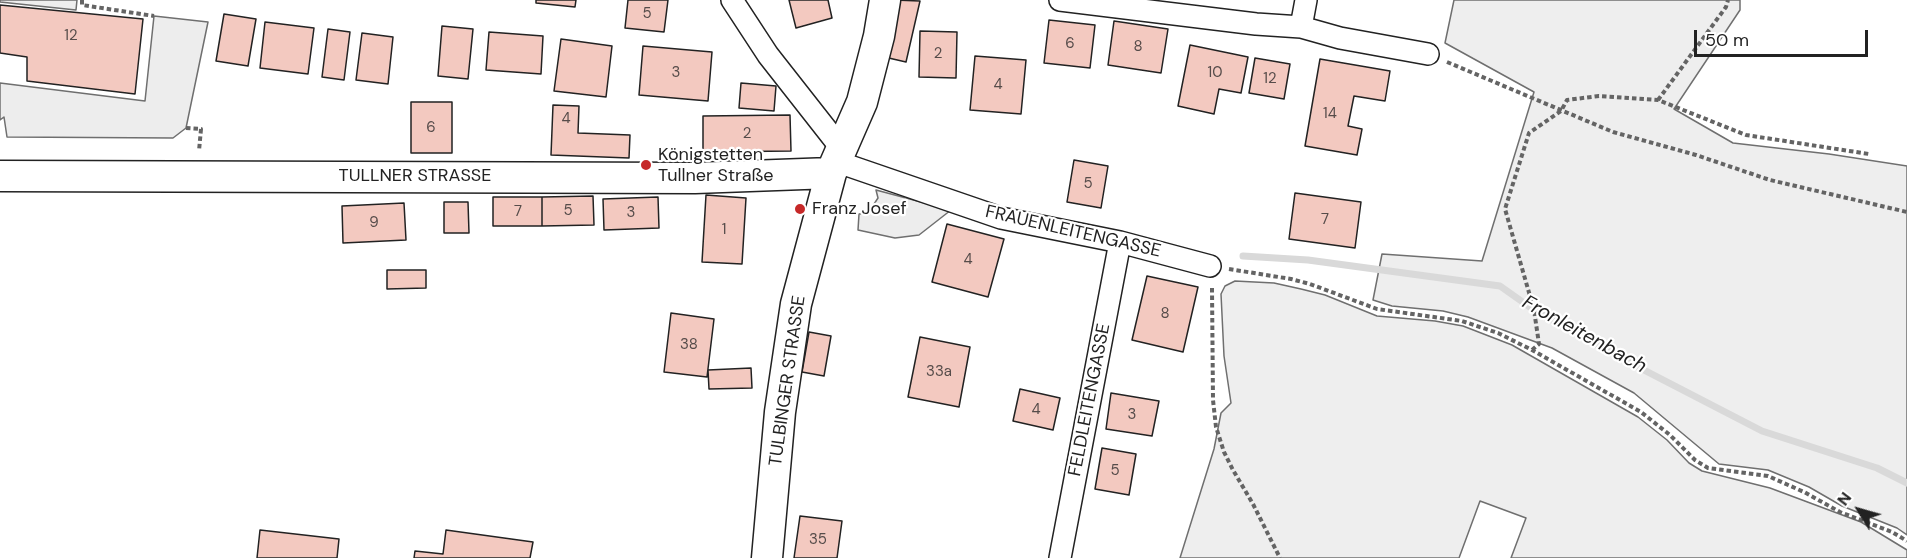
<!DOCTYPE html>
<meta charset="utf-8">
<style>
body{margin:0}
#map{position:relative;width:1907px;height:558px;overflow:hidden;background:#fff;font-family:"DM Sans",sans-serif}
canvas{display:block}
.north{position:absolute;left:1829px;top:480px;width:60px;height:60px;-webkit-text-stroke:4px #fff;paint-order:stroke;rotate:307deg;font-size:16px;font-weight:700;line-height:24px;text-align:center;color:#222}
.north::after{content:'';display:block;margin:auto;width:21px;height:27px;background:#222;clip-path:polygon(50% 0,100% 100%,50% 72%,0 100%)}
.scale{position:absolute;left:1694px;top:30px;width:174px;height:27px;box-sizing:border-box;border:3px solid #222;border-top:0;padding-left:8px;font-size:18px;line-height:21px;white-space:nowrap;color:#222;-webkit-text-stroke:4px #fff;paint-order:stroke}
</style>
<div id="map">
<canvas width="1907" height="558"></canvas>
<div class="north">N</div>
<div class="scale">50 m</div>
</div>
<script>
const ctx = document.querySelector('canvas').getContext('2d');
ctx.lineJoin = 'round';
function paint(path, color) { ctx.fillStyle = color; ctx.fill(path, 'evenodd'); }
function trace(path, color, width, dash) { ctx.strokeStyle = color; ctx.lineWidth = width; ctx.lineCap = dash ? 'butt' : 'round'; ctx.setLineDash(dash || []); ctx.stroke(path); }
function write(font, color, halo, rows, align = 'center') {
  ctx.font = font + ' "DM Sans",sans-serif'; ctx.lineWidth = 4.5; ctx.setLineDash([]); ctx.textBaseline = 'middle'; ctx.strokeStyle = halo; ctx.fillStyle = color; for (const [text, x, y, turn = 0] of rows) {
    ctx.save(); ctx.translate(x, y); ctx.rotate((+turn || 0) * Math.PI / 180); ctx.textAlign = isNaN(turn) ? turn : align; if (halo) ctx.strokeText(text, 0, 0); ctx.fillText(text, 0, 0); ctx.restore();
  }
}
const green = new Path2D(`
 M 0,0 L 77,0 L 76,10 L 0,2 Z
 M 1454,0 L 1740,0 L 1740,10 L 1674,109 L 1733,143 L 1829,154 L 1907,166 L 1907,535 L 1897,528 L 1842,506 L 1809,487 L 1768,470 L 1719,464 L 1634,393 L 1552,348 L 1468,317 L 1443,311 L 1392,306 L 1373,300 L 1382,254 L 1482,261 L 1534,92 L 1445,43 Z
 M 1235,281 L 1274,283 L 1301,289 L 1325,295 L 1377,316 L 1435,321 L 1463,326 L 1512,345 L 1638,417 L 1667,440 L 1689,463 L 1702,471 L 1770,488 L 1861,522 L 1907,550 L 1907,558 L 1511,558 L 1526,518 L 1480,501 L 1459,558 L 1180,558 L 1214,449 L 1221,413 L 1231,403 L 1224,356 L 1221,294 L 1225,286 Z`);
const parking = new Path2D(`
 M 154,16 L 208,22 L 186,128 L 173,138 L 7,137 L 4,117 L 0,120 L 0,83 L 145,101 Z
 M 876,190 L 951,210 L 919,235 L 895,238 L 858,230 L 859,214 L 868,213 L 878,198 Z`);
const stream = new Path2D(`
 M 1243,256 L 1308,260 L 1500,286 L 1534,310 L 1642,369 L 1762,431 L 1877,468 L 1907,483`);
const building = new Path2D(`
 M 536,0 L 576,0 L 575,7 L 536,3 Z
 M 628,0 L 668,0 L 664,32 L 625,28 Z
 M 789,0 L 828,0 L 832,18 L 796,28 Z
 M 894,0 L 920,1 L 906,62 L 880,56 Z
 M 0,5 L 143,19 L 135,94 L 27,81 L 27,57 L 0,53 Z
 M 224,14 L 256,19 L 248,66 L 216,61 Z
 M 1049,20 L 1095,25 L 1090,68 L 1044,63 Z
 M 1114,21 L 1168,29 L 1161,73 L 1108,65 Z
 M 265,22 L 314,28 L 308,74 L 260,68 Z
 M 442,26 L 473,29 L 468,79 L 438,76 Z
 M 328,29 L 350,32 L 344,80 L 322,77 Z
 M 920,31 L 957,32 L 956,78 L 919,77 Z
 M 489,32 L 543,36 L 541,74 L 486,70 Z
 M 362,33 L 393,37 L 388,84 L 356,80 Z
 M 561,39 L 612,46 L 606,97 L 554,91 Z
 M 1190,45 L 1248,57 L 1241,93 L 1219,89 L 1214,114 L 1178,106 Z
 M 643,46 L 712,52 L 708,101 L 639,95 Z
 M 975,56 L 1026,60 L 1021,114 L 970,110 Z
 M 1255,58 L 1290,64 L 1284,99 L 1249,93 Z
 M 1320,59 L 1390,71 L 1385,101 L 1354,96 L 1348,126 L 1362,129 L 1357,155 L 1305,146 Z
 M 741,83 L 776,86 L 774,111 L 739,108 Z
 M 411,102 L 452,102 L 452,153 L 411,153 Z
 M 553,105 L 579,106 L 578,133 L 630,135 L 629,158 L 551,155 Z
 M 790,115 L 791,151 L 703,152 L 703,116 Z
 M 1074,160 L 1108,166 L 1101,208 L 1067,202 Z
 M 1295,193 L 1361,202 L 1355,248 L 1289,239 Z
 M 706,195 L 746,198 L 742,264 L 702,262 Z
 M 593,196 L 594,225 L 542,226 L 542,197 Z
 M 493,197 L 542,197 L 542,226 L 493,226 Z
 M 658,197 L 659,228 L 604,230 L 603,199 Z
 M 444,202 L 468,202 L 469,233 L 444,233 Z
 M 404,203 L 406,240 L 343,243 L 342,206 Z
 M 947,224 L 1004,239 L 988,297 L 932,282 Z
 M 387,270 L 426,270 L 426,288 L 387,289 Z
 M 1147,276 L 1198,287 L 1183,352 L 1132,340 Z
 M 671,313 L 714,319 L 707,377 L 664,372 Z
 M 809,332 L 831,336 L 824,376 L 802,372 Z
 M 920,337 L 970,347 L 959,407 L 908,397 Z
 M 751,368 L 752,388 L 709,389 L 708,370 Z
 M 1020,389 L 1060,398 L 1053,430 L 1013,421 Z
 M 1111,393 L 1159,401 L 1152,436 L 1106,429 Z
 M 1102,448 L 1136,454 L 1129,495 L 1095,489 Z
 M 800,516 L 842,521 L 837,558 L 794,558 Z
 M 260,530 L 339,539 L 337,558 L 257,558 Z
 M 446,530 L 533,542 L 530,558 L 414,558 L 415,551 L 443,554 Z`);
const path = new Path2D(`
 M 82,0 L 82,5 L 154,16
 M 1447,62 L 1613,132 L 1696,155 L 1770,180 L 1907,212
 M 1658,100 L 1726,7 L 1728,0
 M 186,128 L 201,129 L 199,151
 M 1229,269 L 1291,279 L 1310,284 L 1377,309 L 1462,321 L 1498,333 L 1532,350 L 1641,412 L 1670,435 L 1695,460 L 1708,468 L 1768,476 L 1804,492 L 1840,512 L 1892,532 L 1907,541
 M 1212,288 L 1213,400 L 1216,427 L 1224,452 L 1233,470 L 1253,504 L 1280,558
 M 1532,350 L 1539,344 L 1534,310 L 1505,209 L 1529,133 L 1561,111 L 1567,100 L 1599,96 L 1658,100 L 1746,135 L 1869,154`);
const street = new Path2D(`
 M 732,0 L 768,55 L 841,148
 M 1060,0 L 1256,24 L 1301,27 L 1340,38 L 1428,54
 M 1301,27 L 1306,0
 M 835,161 L 1001,218 L 1120,242 L 1210,266
 M 1060,558 L 1120,242`);
const secondary = new Path2D(`
 M 0,176 L 695,178 L 831,173
 M 767,558 L 780,412 L 796,304 L 831,173 L 862,102 L 879,36 L 885,0`);
const markers = [
 [646,165,6,"#c62828"],
 [800,209,6,"#c62828"]
];
const numberNames = [
 ["5",647,14],
 ["12",71,36],
 ["6",1070,44],
 ["8",1138,47],
 ["2",938,54],
 ["3",676,73],
 ["10",1215,73],
 ["12",1270,79],
 ["4",998,85],
 ["14",1330,114],
 ["4",566,119],
 ["6",431,128],
 ["2",747,134],
 ["5",1088,184],
 ["5",568,211],
 ["7",518,212],
 ["3",631,213],
 ["7",1325,220],
 ["9",374,223],
 ["1",724,230],
 ["4",968,260],
 ["8",1165,314],
 ["38",689,345],
 ["33a",939,372],
 ["4",1036,410],
 ["3",1132,415],
 ["5",1115,471],
 ["35",818,540]
];
const poiNames = [
 ["Königstetten",658,155],
 ["Tullner Straße",658,176],
 ["Franz Josef",812,209]
];
const streetNames = [
 ["TULLNER STRASSE",415,176],
 ["FRAUENLEITENGASSE",1073,232,13],
 ["TULBINGER STRASSE",788,381,-82],
 ["FELDLEITENGASSE",1090,400,-79]
];
const waterNames = [
 ["Fronleitenbach",1584,335,29]
];
paint(green, '#eee');
trace(green, '#6f6f6f', 1.5);
paint(parking, '#ededed');
trace(parking, '#6f6f6f', 1.5);
trace(stream, '#d9d9d9', 7);
paint(building, '#f3c9c0');
trace(building, '#222', 1.5);
trace(street, '#222', 24);
trace(secondary, '#222', 33);
trace(path, '#646464', 4, [4.5, 3]);
trace(street, '#fff', 21);
trace(secondary, '#fff', 30);
for (const [x, y, r, color] of markers) { const dot = new Path2D(); dot.arc(x, y, r, 0, 2 * Math.PI); ctx.fillStyle = color; ctx.fill(dot); trace(dot, '#fff', 2); }
write('15px', '#564c4a', null, numberNames);
write('18px', '#222', '#fff', poiNames, 'left');
write('18px', '#222', '#fff', streetNames);
write('italic 20px', '#222', '#fff', waterNames);
</script>
